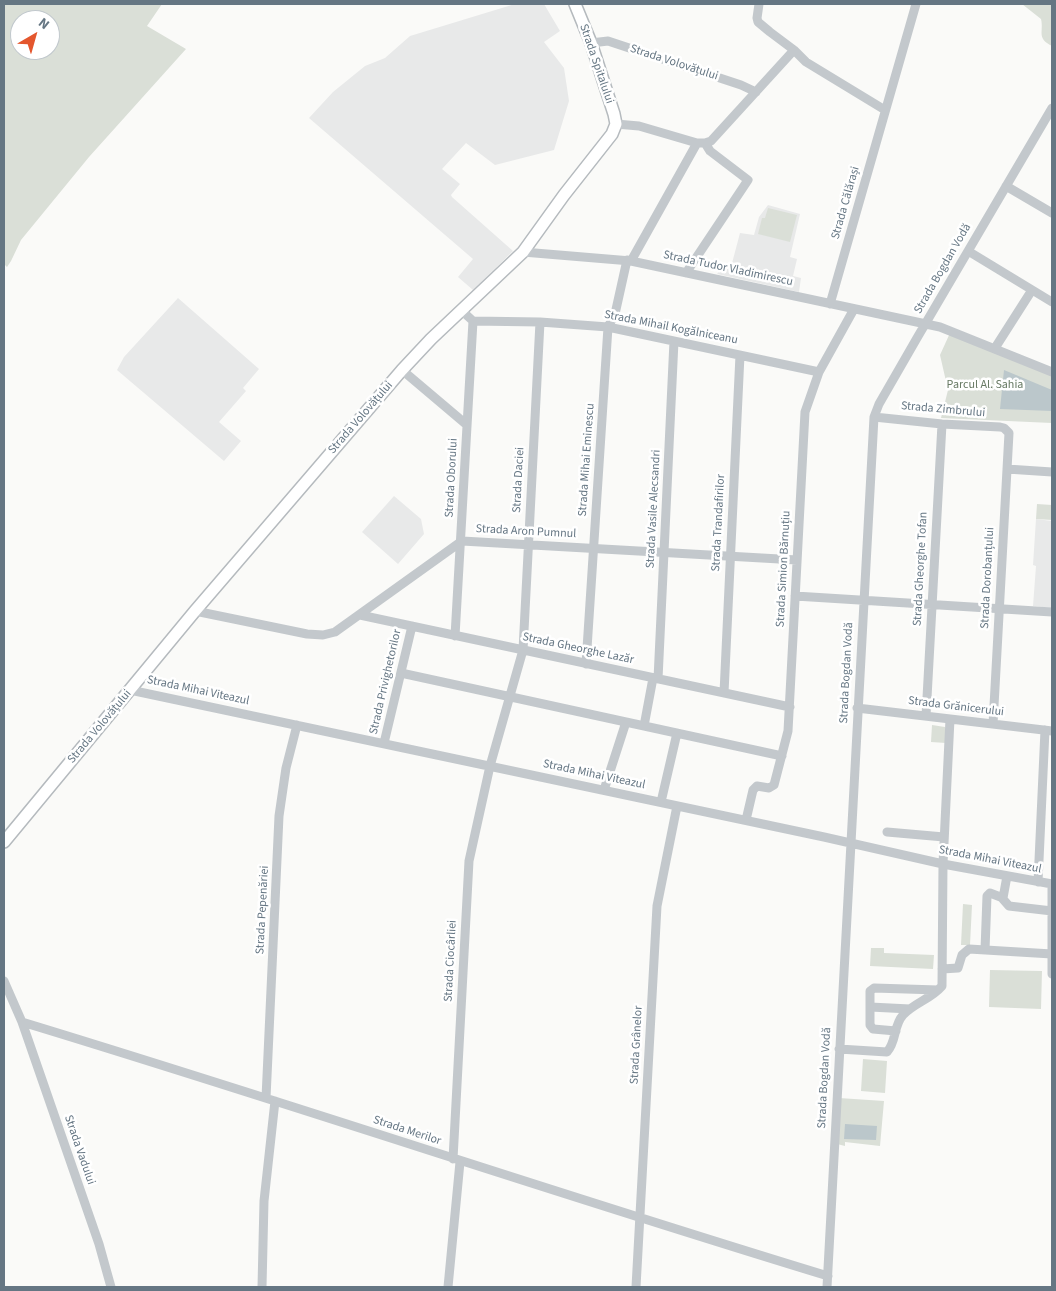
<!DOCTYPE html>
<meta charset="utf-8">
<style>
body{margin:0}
#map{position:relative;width:1056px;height:1291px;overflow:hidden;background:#fafaf8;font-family:"Source Sans 3",sans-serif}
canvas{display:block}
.frame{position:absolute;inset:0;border:5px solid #657683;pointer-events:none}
.north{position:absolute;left:10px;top:10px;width:50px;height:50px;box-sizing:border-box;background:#fff;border:1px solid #c1c8cd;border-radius:50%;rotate:38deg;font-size:14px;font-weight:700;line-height:20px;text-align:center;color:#657683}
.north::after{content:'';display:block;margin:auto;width:18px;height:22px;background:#e4572e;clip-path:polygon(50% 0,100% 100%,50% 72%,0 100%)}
</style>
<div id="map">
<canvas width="1056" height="1291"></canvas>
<div class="frame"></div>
<div class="north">N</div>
</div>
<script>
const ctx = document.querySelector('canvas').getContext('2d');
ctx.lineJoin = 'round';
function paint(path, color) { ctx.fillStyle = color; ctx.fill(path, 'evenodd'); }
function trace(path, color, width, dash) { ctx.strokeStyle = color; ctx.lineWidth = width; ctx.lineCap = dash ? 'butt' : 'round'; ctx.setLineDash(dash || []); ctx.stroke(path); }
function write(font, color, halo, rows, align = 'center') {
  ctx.font = font + ' "Source Sans 3",sans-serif'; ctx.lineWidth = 5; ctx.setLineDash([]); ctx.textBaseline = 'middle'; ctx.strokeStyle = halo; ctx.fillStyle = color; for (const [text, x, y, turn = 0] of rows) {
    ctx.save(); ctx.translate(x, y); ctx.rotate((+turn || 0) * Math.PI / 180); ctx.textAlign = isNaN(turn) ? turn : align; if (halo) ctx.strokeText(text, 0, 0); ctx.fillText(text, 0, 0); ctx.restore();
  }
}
const built = new Path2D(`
 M 515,4 L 544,4 L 560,31 L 544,42 L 564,68 L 569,101 L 554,150 L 495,165 L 466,143 L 442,169 L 460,184 L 451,195 L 452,197 L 513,251 L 473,290 L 458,277 L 473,259 L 309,118 L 333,92 L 365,66 L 385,58 L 410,36 Z
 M 768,205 L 800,214 L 790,257 L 797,259 L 793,276 L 801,278 L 799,292 L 717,274 L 726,264 L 731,267 L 740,233 L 754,235 L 759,217 Z
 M 178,298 L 259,369 L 243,388 L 246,391 L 219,422 L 241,441 L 224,461 L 117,370 L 124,357 Z
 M 394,496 L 421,519 L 424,534 L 398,564 L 362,532 Z
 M 1036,519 L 1052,521 L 1052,608 L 1033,606 L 1036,566 L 1033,565 Z`);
const green = new Path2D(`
 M 4,4 L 162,4 L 147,26 L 186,49 L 89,157 L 21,240 L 11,261 L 7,267 L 4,264 ZM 20,20 L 50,20 L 50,50 L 20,50 Z
 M 1022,4 L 1052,4 L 1052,46 C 1036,38 1044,32 1041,19 Z
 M 768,208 L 797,215 L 790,242 L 758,234 L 762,218 L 765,218 Z
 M 950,333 L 1052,376 L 1052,423 L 941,418 L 948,390 L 940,355 Z
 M 1037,504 L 1052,505 L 1052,520 L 1036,519 Z
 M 932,725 L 945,727 L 946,743 L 931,742 Z
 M 963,904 L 972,905 L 970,945 L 961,945 Z
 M 871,948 L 884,948 L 884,953 L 934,955 L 933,969 L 870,966 Z
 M 990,970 L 1042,971 L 1041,1009 L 989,1007 Z
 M 863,1059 L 887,1061 L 885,1093 L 861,1091 Z
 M 839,1098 L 884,1101 L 880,1146 L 845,1142 L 845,1146 L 837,1144 Z`);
const water = new Path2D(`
 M 1004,370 L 1052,390 L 1052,411 L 1000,409 Z
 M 845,1124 L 877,1126 L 876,1140 L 844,1139 Z`);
const minor = new Path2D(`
 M 759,4 L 757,18 L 758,22 L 770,32 L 794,50 L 806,62 L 885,110
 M 591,43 L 608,41 L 741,85 L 756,92
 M 616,124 L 639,126 L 697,143 L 705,143 L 711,141 L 794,50
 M 1006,186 L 1052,213
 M 968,251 L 1052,302
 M 523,252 L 631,261 L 940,327 L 1052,372
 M 631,261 L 697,143
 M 686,273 L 748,180 L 710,151 L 705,143
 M 830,304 L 916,4
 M 461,310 L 473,321 L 540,322 L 608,327 L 819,372
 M 995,348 L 1032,290
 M 402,370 L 467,425
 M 874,417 L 942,424 L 1000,427 L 1004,428 L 1009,433 L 993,724
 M 1007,469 L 1052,472
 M 795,596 L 1052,612
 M 195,611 L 307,634 L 323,635 L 335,632 L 462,541 L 797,560
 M 360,615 L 790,707
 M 455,636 L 473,321
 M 586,664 L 608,327 L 615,314 L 627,260
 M 401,673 L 782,756
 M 658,679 L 674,341
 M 130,690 L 824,837 L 943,864 L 1052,884 L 1052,974
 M 724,693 L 740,355
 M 857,708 L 1052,731
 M 926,716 L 942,424
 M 644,726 L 653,678
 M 384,743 L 412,626
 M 604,790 L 626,722
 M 661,802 L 677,733
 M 746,820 L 753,790 L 757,786 L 769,788 L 774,785 L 788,731 L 805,412 L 819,372 L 854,309
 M 887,832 L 944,837
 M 1038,882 L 1045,730
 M 1003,898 L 1002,898 L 1009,906 L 1052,911
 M 985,950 L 987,896 L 990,893 L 1003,898 L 1007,876
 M 942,969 L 958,968 L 962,955 L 969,949 L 1052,954
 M 4,981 L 22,1022 L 99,1244 L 111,1287
 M 870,1007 L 910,1009
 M 22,1022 C 292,1104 558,1194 828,1276
 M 896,1031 L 873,1029 L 870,1025 L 870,991 L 874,988 L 938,990
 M 839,1049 L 887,1052 C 897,1041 893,1026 903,1015 C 914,1003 931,999 942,986 L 943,864 L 950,719
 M 266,1098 L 279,816 L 286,768 L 297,725
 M 453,1159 L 469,861 L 490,766 L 523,650 L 540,322
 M 262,1287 L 264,1201 L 275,1101
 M 448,1287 L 460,1162
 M 636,1287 L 657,906 L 677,806
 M 827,1287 L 874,417 L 879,404 L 917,338 L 1052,108`);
const major = new Path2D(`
 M 4,842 L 195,611 L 402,370 L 431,339 L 523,252 L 564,195 L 612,134 L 616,124 L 614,114 L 591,43 L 575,4`);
const streetNames = [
 ["Strada Volovățului",674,63,18],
 ["Strada Spitalului",596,64,71],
 ["Strada Călărași",846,203,-74],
 ["Strada Tudor Vladimirescu",728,269,12],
 ["Strada Bogdan Vodă",943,269,-60],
 ["Strada Mihail Kogălniceanu",671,328,11],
 ["Strada Zimbrului",943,410,5],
 ["Strada Volovățului",361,418,-49],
 ["Strada Mihai Eminescu",587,460,-86],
 ["Strada Oborului",452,478,-87],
 ["Strada Daciei",519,480,-87],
 ["Strada Vasile Alecsandri",654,509,-87],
 ["Strada Trandafirilor",719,523,-87],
 ["Strada Aron Pumnul",526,532,3],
 ["Strada Simion Bărnuțiu",784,569,-87],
 ["Strada Gheorghe Tofan",921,569,-87],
 ["Strada Dorobanțului",988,578,-87],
 ["Strada Gheorghe Lazăr",578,649,12],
 ["Strada Bogdan Vodă",847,673,-87],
 ["Strada Privighetorilor",386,682,-77],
 ["Strada Mihai Viteazul",198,691,12],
 ["Strada Grănicerului",956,707,7],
 ["Strada Volovățului",100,727,-50],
 ["Strada Mihai Viteazul",594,775,12],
 ["Strada Mihai Viteazul",990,860,11],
 ["Strada Pepenăriei",263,910,-87],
 ["Strada Ciocârliei",451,961,-87],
 ["Strada Grânelor",637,1045,-87],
 ["Strada Bogdan Vodă",825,1078,-87],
 ["Strada Merilor",407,1131,18],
 ["Strada Vadului",79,1150,71]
];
const parkNames = [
 ["Parcul Al. Sahia",985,385]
];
paint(built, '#e8e9e9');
paint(green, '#dadfd7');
paint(water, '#bbc7cb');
trace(major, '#b5babe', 14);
trace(minor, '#c3c8cc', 9);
trace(major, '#fff', 11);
write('12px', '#657683', '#fff', streetNames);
write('12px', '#687a64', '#fff', parkNames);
</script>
